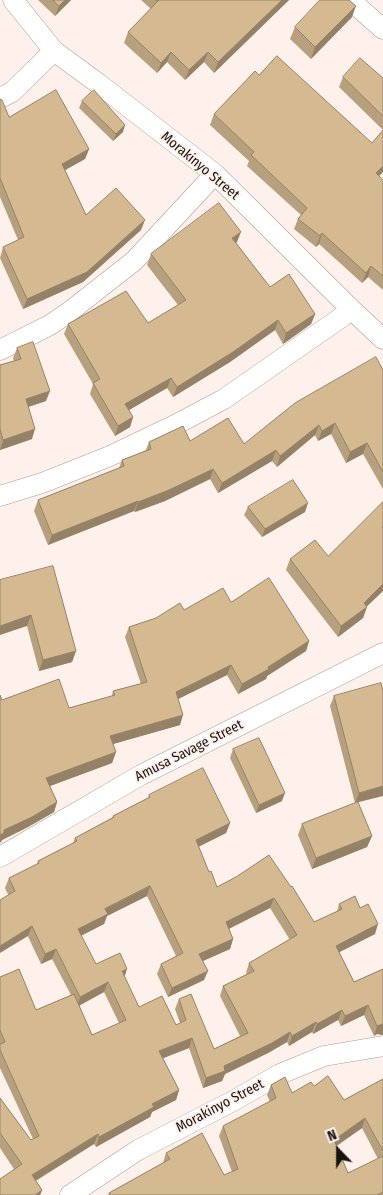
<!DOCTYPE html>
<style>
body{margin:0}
#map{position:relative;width:383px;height:1195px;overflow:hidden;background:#fef1ec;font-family:"Fira Sans Condensed",sans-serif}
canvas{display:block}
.north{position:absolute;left:313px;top:1125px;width:50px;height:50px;-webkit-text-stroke:4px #fef1ec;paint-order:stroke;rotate:338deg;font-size:14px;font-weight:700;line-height:20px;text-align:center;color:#191411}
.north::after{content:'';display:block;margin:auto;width:18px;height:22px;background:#191411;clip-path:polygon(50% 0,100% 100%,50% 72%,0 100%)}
</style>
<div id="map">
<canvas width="383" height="1195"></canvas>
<div class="north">N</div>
</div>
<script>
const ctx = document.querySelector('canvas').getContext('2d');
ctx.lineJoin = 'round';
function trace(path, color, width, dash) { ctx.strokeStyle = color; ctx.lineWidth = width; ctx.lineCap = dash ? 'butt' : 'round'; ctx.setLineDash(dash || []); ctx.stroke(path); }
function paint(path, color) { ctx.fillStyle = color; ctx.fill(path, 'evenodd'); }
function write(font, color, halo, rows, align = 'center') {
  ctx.font = font + ' "Fira Sans Condensed",sans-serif'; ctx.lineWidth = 4; ctx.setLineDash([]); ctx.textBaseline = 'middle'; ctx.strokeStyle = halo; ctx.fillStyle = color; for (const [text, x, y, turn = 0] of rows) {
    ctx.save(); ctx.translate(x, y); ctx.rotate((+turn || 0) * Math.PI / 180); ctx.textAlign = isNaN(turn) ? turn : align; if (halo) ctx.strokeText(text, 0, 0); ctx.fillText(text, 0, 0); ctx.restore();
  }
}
const street = new Path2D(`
 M 13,0 L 54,51 L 99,84 L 215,174 L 352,310 L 383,339
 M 350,0 L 383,29
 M 0,98 L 12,92 L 54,51
 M 0,350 L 50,325 L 69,312 L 134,261 L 215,174
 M 0,496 L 42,483 L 110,456 L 175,425 L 224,399 L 352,310
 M 0,857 L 141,775 L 383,653
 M 70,1195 L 138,1150 L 233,1101 L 280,1074 L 324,1056 L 383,1046`);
const wall = new Path2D(`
 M 38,0 L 71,0 L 55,16 Z
 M 141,0 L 289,0 L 214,73 L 204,62 L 185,80 L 167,62 L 157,73 L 124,43 L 128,32 L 151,9 Z
 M 352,17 L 311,59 L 290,39 L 295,27 Z
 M 343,77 L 383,78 L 383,130 L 339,87 Z
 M 0,99 L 9,117 L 89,149 L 85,159 L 65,170 L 86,215 L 141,230 L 83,282 L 23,309 L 0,258 L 3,247 L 18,240 L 0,197 Z
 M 82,101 L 123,132 L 113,141 L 79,108 Z
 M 214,114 L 379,176 L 383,180 L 383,290 L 368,277 L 362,283 L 319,244 L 316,247 L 294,229 L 298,219 L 301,215 L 247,166 L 249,161 L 210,125 Z
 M 237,242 L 236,243 L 270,287 L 315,314 L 311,324 L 283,344 L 275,330 L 230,362 L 173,397 L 167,388 L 129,410 L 133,417 L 130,427 L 115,436 L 90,394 L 93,384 L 64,334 L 68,324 L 148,323 L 178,305 L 147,265 L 151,254 Z
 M 17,348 L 46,401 L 28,407 L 32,439 L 0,450 L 0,365 L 14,361 L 13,358 Z
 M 383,370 L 383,489 L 363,454 L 346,463 L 331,434 L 318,441 L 315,435 L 277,467 L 272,461 L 218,493 L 210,479 L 165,501 L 135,512 L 134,511 L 48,545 L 34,511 L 38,500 L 119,468 L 122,460 L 145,452 L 149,442 L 190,441 L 244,444 Z
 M 248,507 L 305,512 L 262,537 L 244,515 Z
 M 328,556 L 383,591 L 367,606 L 363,618 L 338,637 L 286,570 L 290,559 Z
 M 0,580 L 76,651 L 72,662 L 39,671 L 27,626 Z
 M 231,602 L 309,641 L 306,651 L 267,676 L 266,679 L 238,694 L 227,675 L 178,699 L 180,725 L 113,744 L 116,752 L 112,763 L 50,786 L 57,802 L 54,812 L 28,827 L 2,840 L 1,843 L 2,700 L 69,708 L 112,696 L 113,691 L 141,684 L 125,637 L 129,627 L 184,610 Z
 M 383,691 L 358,803 L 372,836 L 367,847 L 312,869 L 298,835 L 302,824 L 355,803 L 330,706 L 334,696 Z
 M 233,749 L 282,801 L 256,813 L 230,758 Z
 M 149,795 L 230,823 L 226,833 L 198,847 L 209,872 L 217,887 L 236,877 L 314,922 L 337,912 L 339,904 L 360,908 L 375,934 L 339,952 L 354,982 L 383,969 L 383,1035 L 377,1034 L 374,1036 L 364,1015 L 341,1026 L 338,1020 L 313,1034 L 312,1032 L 289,1046 L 287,1042 L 268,1053 L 225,1074 L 222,1081 L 203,1088 L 189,1048 L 163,1058 L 179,1090 L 176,1100 L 152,1112 L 150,1117 L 96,1147 L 94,1144 L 36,1181 L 42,1190 L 40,1195 L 0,1195 L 14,1169 L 0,1148 L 0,1098 L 31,1140 L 33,1139 L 0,1068 L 0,977 L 36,1010 L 71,995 L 52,959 L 41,964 L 5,888 L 9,878 L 37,864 L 38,861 L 73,843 L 75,838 L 112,818 L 113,816 L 148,798 ZM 147,896 L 176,956 L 161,964 L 157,974 L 168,997 L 204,980 L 203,961 L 230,949 L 233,939 L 229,929 L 270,908 L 290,940 L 249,963 L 246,973 L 247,974 L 223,986 L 220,996 L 240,1036 L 214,1049 L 179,999 L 175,1009 L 180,1023 L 176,1025 L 139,1007 L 124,977 L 96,964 L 81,936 L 104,924 L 107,916 ZM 104,992 L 119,1023 L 92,1035 L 79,1005 Z
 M 383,1079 L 383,1195 L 108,1195 L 109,1193 L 163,1163 L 166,1153 L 224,1175 L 232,1172 L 219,1136 L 223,1126 L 270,1102 L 267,1095 L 271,1085 L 292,1093 L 314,1086 L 344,1100 ZM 362,1128 L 378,1159 L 348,1173 L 337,1146 Z`);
const shadedWall = new Path2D(`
 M 65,0 L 71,0 L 55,16 L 59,6 Z
 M 282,0 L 289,0 L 214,73 L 218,62 Z
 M 356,6 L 352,17 L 311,59 L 315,47 Z
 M 171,52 L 167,62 L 157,73 L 161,63 Z
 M 208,52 L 204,62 L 185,80 L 189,70 Z
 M 125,125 L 123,132 L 113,141 L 116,134 Z
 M 89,149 L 85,159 L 58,174 L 62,164 Z
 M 383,166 L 383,172 L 372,183 L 376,173 Z
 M 145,220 L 141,230 L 83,282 L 23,309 L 27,299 Z
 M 241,232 L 237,242 L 229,249 L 232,238 Z
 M 322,233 L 319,244 L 316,247 L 320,236 Z
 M 371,266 L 368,277 L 362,283 L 366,273 Z
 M 315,314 L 311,324 L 283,344 L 286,333 Z
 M 278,320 L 275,330 L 230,362 L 173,397 L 177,387 Z
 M 171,378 L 167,388 L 122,414 L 125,404 Z
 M 50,391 L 46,401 L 22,409 L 26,399 Z
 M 133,417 L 130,427 L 115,436 L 118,426 Z
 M 335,423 L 331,434 L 318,441 L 322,431 Z
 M 319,425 L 315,435 L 277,467 L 280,456 Z
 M 35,429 L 32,439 L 0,450 L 3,440 Z
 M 367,443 L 363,454 L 346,463 L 350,452 Z
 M 276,450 L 272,461 L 218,493 L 222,483 Z
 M 213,469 L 210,479 L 165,501 L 135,512 L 138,502 Z
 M 138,501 L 134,511 L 48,545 L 52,535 Z
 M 308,503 L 305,512 L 262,537 L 265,529 Z
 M 383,584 L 383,591 L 361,612 L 367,607 L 363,618 L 338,637 L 341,626 Z
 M 31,615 L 27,626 L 0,635 L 0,626 Z
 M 309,641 L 306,651 L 267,676 L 266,679 L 238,694 L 242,684 Z
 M 76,651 L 72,662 L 39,671 L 43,660 Z
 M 231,665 L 227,675 L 172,702 L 176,692 Z
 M 183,715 L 180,725 L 106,746 L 110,736 Z
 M 116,752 L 112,763 L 42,789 L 46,778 Z
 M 383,786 L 383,796 L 355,803 L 359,793 Z
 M 285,793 L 282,801 L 256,813 L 259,805 Z
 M 57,802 L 54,812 L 28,827 L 2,840 L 0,843 L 0,835 L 4,830 Z
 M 230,823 L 226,833 L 192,850 L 196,840 Z
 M 372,836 L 367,847 L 312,869 L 316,858 Z
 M 150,886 L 147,896 L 107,916 L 104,924 L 74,939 L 78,929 L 105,909 Z
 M 274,898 L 270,908 L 222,932 L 226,922 Z
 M 378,924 L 375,934 L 332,956 L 336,946 Z
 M 32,926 L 28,936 L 0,953 L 0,946 Z
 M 233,939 L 230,949 L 196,964 L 199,954 Z
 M 56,949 L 52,959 L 41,964 L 45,954 Z
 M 127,969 L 124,979 L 122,971 Z
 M 208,971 L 204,980 L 168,997 L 172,988 Z
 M 108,982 L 104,992 L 77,1007 L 80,997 Z
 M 368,1005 L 364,1015 L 341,1026 L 345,1016 Z
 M 342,1010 L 338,1020 L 313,1034 L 317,1024 Z
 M 316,1022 L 312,1032 L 289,1046 L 292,1036 Z
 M 381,1024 L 383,1024 L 383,1035 L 377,1034 L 374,1036 L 377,1026 Z
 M 290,1032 L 287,1042 L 268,1053 L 225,1074 L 222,1081 L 203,1088 L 206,1078 L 224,1066 Z
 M 192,1038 L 189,1048 L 156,1061 L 159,1051 Z
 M 179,1090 L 176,1100 L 152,1112 L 150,1117 L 96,1147 L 99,1137 L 152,1104 Z
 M 365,1118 L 362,1128 L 330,1150 L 334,1140 Z
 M 98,1134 L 94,1144 L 28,1185 L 32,1175 Z
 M 42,1190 L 40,1195 L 35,1195 Z`);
const building = new Path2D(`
 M 53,0 L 65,0 L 59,6 Z
 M 156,0 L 282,0 L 218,62 L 208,52 L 189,70 L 171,52 L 161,63 L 128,32 L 158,1 Z
 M 320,0 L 349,0 L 356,6 L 315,47 L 295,27 Z
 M 277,56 L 372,143 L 383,130 L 383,166 L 376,173 L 383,180 L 383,276 L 371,266 L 366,273 L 322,233 L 320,236 L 298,219 L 307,208 L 251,155 L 254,152 L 214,114 L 255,71 L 259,75 Z
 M 360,58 L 383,78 L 383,116 L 343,77 Z
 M 56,90 L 89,149 L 62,164 L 86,215 L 116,188 L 145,220 L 87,272 L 27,299 L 3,247 L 24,237 L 0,178 L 0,99 L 2,100 L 9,117 Z
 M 94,90 L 125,125 L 116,134 L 82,101 Z
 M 219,203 L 241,232 L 232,238 L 270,287 L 289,274 L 315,314 L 286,333 L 278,320 L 233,352 L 177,387 L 171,378 L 125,404 L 133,417 L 118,426 L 93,383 L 100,379 L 68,324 L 126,291 L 148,323 L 186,300 L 151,254 Z
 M 33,342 L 50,391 L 26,399 L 35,429 L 3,440 L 0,429 L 0,365 L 21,359 L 17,348 Z
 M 376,357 L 383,370 L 383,472 L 367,443 L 350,452 L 335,423 L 322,431 L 319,425 L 280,456 L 276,450 L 222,483 L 213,469 L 169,490 L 138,502 L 138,501 L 52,535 L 38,500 L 124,466 L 122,460 L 151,449 L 149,442 L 183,426 L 190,441 L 228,418 L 244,444 L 295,403 Z
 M 293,480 L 308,503 L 265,529 L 248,507 Z
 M 383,502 L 383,527 L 382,527 L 383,528 L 383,584 L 364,603 L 367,607 L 341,626 L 290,559 L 315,540 L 328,556 Z
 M 53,566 L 76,651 L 43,660 L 31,615 L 0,626 L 0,580 Z
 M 269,578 L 309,641 L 268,667 L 269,669 L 242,684 L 231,665 L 176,692 L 183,715 L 110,736 L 116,752 L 46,778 L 57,802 L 32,817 L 4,830 L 4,833 L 0,835 L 0,695 L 2,700 L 59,679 L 69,708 L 115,695 L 113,691 L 147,682 L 129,627 L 156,618 L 180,603 L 184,610 L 223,588 L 231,602 Z
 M 381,683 L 383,691 L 383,786 L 359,793 L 334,696 Z
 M 259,738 L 285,793 L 259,805 L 233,749 Z
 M 203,768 L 230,823 L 196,840 L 209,872 L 211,871 L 217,887 L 236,877 L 269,855 L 291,887 L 292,886 L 314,922 L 342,909 L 339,904 L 355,896 L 360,908 L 368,904 L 378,924 L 336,946 L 354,982 L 383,969 L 383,1024 L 377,1026 L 368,1005 L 345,1016 L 342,1010 L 317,1024 L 316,1022 L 292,1036 L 290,1032 L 272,1043 L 224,1066 L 225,1071 L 206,1078 L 192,1038 L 159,1051 L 179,1090 L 152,1104 L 154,1107 L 99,1137 L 98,1134 L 32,1175 L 42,1190 L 35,1195 L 0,1195 L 0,1179 L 22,1164 L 0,1133 L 0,1098 L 31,1140 L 39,1136 L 0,1050 L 0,1044 L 5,1042 L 0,1030 L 0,977 L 19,969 L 36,1010 L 74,994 L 92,1035 L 126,1020 L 108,982 L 80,997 L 56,949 L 45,954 L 32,926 L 0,946 L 0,900 L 15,891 L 9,878 L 39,863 L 38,861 L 77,841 L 75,838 L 114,817 L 113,816 L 150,797 L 149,795 ZM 150,886 L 183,953 L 161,964 L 172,988 L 208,971 L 199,954 L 233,939 L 226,922 L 274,898 L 297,935 L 249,963 L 254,971 L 223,986 L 248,1033 L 214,1049 L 191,994 L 179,999 L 186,1020 L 176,1025 L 162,996 L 139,1007 L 122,971 L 127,969 L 120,953 L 96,964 L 78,929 L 108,914 L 105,909 Z
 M 358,802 L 372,836 L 316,858 L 302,824 Z
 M 328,1076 L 344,1100 L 383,1079 L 383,1151 L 365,1118 L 334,1140 L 348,1173 L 383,1156 L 383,1192 L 377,1195 L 110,1195 L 109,1193 L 170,1159 L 166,1153 L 202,1133 L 224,1175 L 238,1169 L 223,1126 L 276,1098 L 271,1085 L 285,1077 L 292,1093 L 311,1082 L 314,1086 Z`);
const streetNames = [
 ["Morakinyo Street",200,166,40],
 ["Amusa Savage Street",189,751,-27],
 ["Morakinyo Street",220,1106,-28]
];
trace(street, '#ab9c96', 21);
trace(street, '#fff', 20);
paint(wall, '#b7a07d');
paint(shadedWall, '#958266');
paint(building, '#d5ba91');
trace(building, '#958266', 1);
write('14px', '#191411', '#fef1ec', streetNames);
</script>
